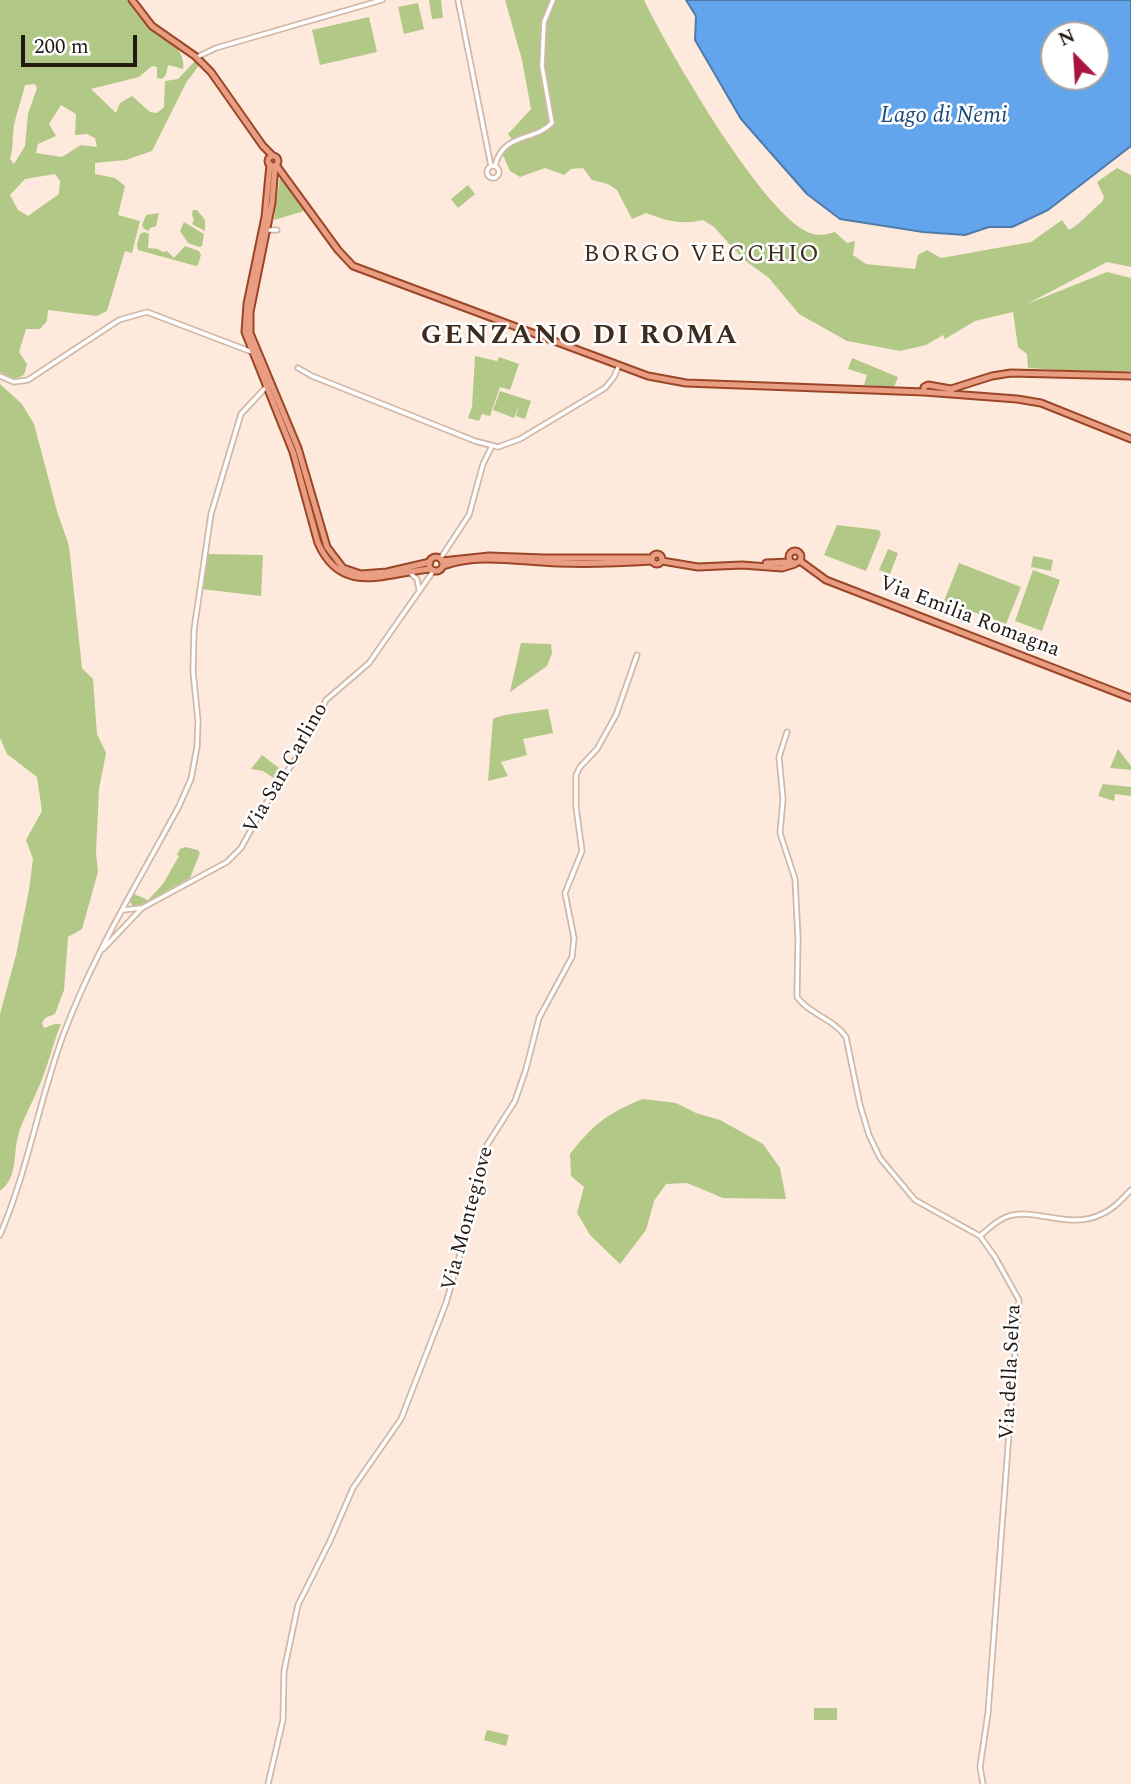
<!DOCTYPE html>
<style>
body{margin:0}
#map{position:relative;width:1131px;height:1784px;overflow:hidden;background:#feeadc;font-family:Spectral,serif}
canvas{display:block}
.north{position:absolute;left:1040px;top:21px;width:70px;height:70px;box-sizing:border-box;background:#fff;border:2px solid #a7a3a1;border-radius:50%;rotate:336deg;font-size:19px;font-weight:700;line-height:28px;text-align:center;color:#231a14}
.north::after{content:'';display:block;margin:auto;width:24px;height:32px;background:#a9133e;clip-path:polygon(50% 0,100% 100%,50% 72%,0 100%)}
.scale{position:absolute;left:21px;top:35px;width:116px;height:32px;box-sizing:border-box;border:4px solid #231a14;border-top:0;padding-left:9px;font-size:21px;line-height:24px;white-space:nowrap;color:#231a14;-webkit-text-stroke:5px #fff;paint-order:stroke}
</style>
<div id="map">
<canvas width="1131" height="1784"></canvas>
<div class="north">N</div>
<div class="scale">200 m</div>
</div>
<script>
const ctx = document.querySelector('canvas').getContext('2d');
ctx.lineJoin = 'round';
function paint(path, color) { ctx.fillStyle = color; ctx.fill(path, 'evenodd'); }
function trace(path, color, width, dash) { ctx.strokeStyle = color; ctx.lineWidth = width; ctx.lineCap = dash ? 'butt' : 'round'; ctx.setLineDash(dash || []); ctx.stroke(path); }
function write(font, color, halo, rows, align = 'center') {
  ctx.font = font + ' Spectral,serif'; ctx.lineWidth = 5; ctx.setLineDash([]); ctx.textBaseline = 'middle'; ctx.strokeStyle = halo; ctx.fillStyle = color; for (const [text, x, y, turn = 0] of rows) {
    ctx.save(); ctx.translate(x, y); ctx.rotate((+turn || 0) * Math.PI / 180); ctx.textAlign = isNaN(turn) ? turn : align; if (halo) ctx.strokeText(text, 0, 0); ctx.fillText(text, 0, 0); ctx.restore();
  }
}
const green = new Path2D(`
 M 0,0 L 130,0 C 132,5 134,11 138,15 C 151,32 188,44 183,69 L 168,65 L 166,75 L 162,79 L 157,78 L 157,67 L 152,66 L 139,77 L 91,89 L 116,113 L 120,103 L 132,96 L 150,112 L 157,113 L 164,107 L 165,81 L 178,79 L 195,61 L 200,64 L 186,83 L 152,151 L 126,160 L 95,163 L 95,174 L 115,178 L 125,186 L 118,215 L 140,221 L 132,253 L 125,251 L 107,311 L 97,316 L 48,310 L 47,321 L 40,329 L 26,329 L 19,352 L 27,364 L 24,375 L 15,379 L 0,372 ZM 35,84 L 37,88 L 28,114 L 25,146 L 14,164 L 10,159 C 14,147 12,137 14,125 C 17,111 22,98 25,85 ZM 61,105 L 76,114 L 75,135 L 87,134 L 95,138 L 97,147 L 81,145 L 62,157 L 36,153 L 38,144 L 56,136 L 49,124 ZM 55,174 L 60,181 L 59,194 L 28,216 L 18,210 L 10,195 L 25,179 Z
 M 429,0 L 441,0 L 443,18 L 432,19 Z
 M 505,0 L 644,0 C 666,46 767,223 813,234 C 821,236 828,234 835,232 L 847,243 L 855,241 L 853,255 L 866,264 L 915,269 L 918,255 L 927,250 L 941,258 L 1031,242 L 1062,220 L 1069,230 C 1082,223 1090,211 1102,202 L 1104,197 L 1097,182 L 1117,168 L 1131,175 L 1131,267 L 1107,262 L 1027,304 L 1107,272 L 1131,278 L 1131,371 L 1094,372 L 1028,368 L 1027,354 L 1018,347 L 1013,312 L 975,321 L 945,339 L 943,335 L 926,345 L 900,351 L 847,341 L 799,314 L 769,278 L 743,259 L 714,227 L 703,220 C 681,225 667,221 646,213 L 632,219 L 617,190 L 608,184 L 592,180 L 583,168 L 571,169 L 564,175 L 545,168 L 520,177 L 510,171 L 502,153 L 514,142 L 508,134 L 531,109 L 522,60 Z
 M 418,3 L 424,29 L 404,34 L 398,7 Z
 M 369,17 L 377,52 L 320,65 L 312,30 Z
 M 280,177 L 304,211 L 274,220 Z
 M 468,185 L 475,194 L 458,208 L 451,199 Z
 M 193,210 L 197,210 L 205,220 L 205,231 L 192,224 L 194,220 L 192,215 Z
 M 159,213 L 156,226 L 150,228 L 149,231 L 144,229 L 142,225 L 146,215 Z
 M 184,222 L 204,234 L 202,246 L 199,247 L 188,243 L 180,231 Z
 M 144,232 L 149,234 L 148,248 L 158,249 L 163,252 L 167,251 L 174,258 L 185,246 L 199,251 L 201,255 L 198,265 L 196,266 L 138,250 L 137,245 L 140,234 Z
 M 475,356 L 497,361 L 499,357 L 519,364 L 510,390 L 500,387 L 490,416 L 482,414 L 479,421 L 468,418 L 472,407 Z
 M 852,358 L 898,377 L 894,387 L 864,385 L 867,375 L 848,369 Z
 M 0,384 L 22,404 L 34,424 L 57,511 L 69,546 L 82,668 L 93,679 L 97,734 L 106,753 L 99,789 L 96,853 L 98,872 L 82,929 L 68,937 L 64,990 L 55,1014 L 45,1018 L 42,1023 L 44,1028 L 55,1024 L 61,1024 C 52,1046 47,1070 37,1091 C 31,1106 22,1120 18,1136 C 13,1156 18,1177 0,1191 L 0,1014 L 16,955 L 29,890 L 33,859 L 26,840 L 42,811 L 37,777 L 7,754 L 0,738 Z
 M 500,391 L 531,401 L 525,419 L 516,416 L 519,405 L 514,418 L 493,410 Z
 M 837,525 L 879,530 L 881,534 L 866,571 L 824,555 Z
 M 888,549 L 898,553 L 890,574 L 879,570 Z
 M 206,554 L 263,555 L 261,596 L 201,589 Z
 M 1033,556 L 1053,560 L 1051,571 L 1031,567 Z
 M 959,563 L 1021,587 L 1006,624 L 944,601 Z
 M 1033,570 L 1060,580 L 1042,631 L 1015,621 Z
 M 521,643 L 551,644 L 552,653 L 547,666 L 510,692 Z
 M 548,709 L 553,733 L 523,739 L 527,755 L 501,762 L 508,776 L 488,781 L 493,719 C 501,714 535,711 548,709 Z
 M 1118,749 L 1131,766 L 1131,770 L 1110,768 Z
 M 262,755 L 283,771 L 278,781 L 263,771 L 251,769 Z
 M 1103,784 L 1131,787 L 1131,796 L 1115,794 L 1114,801 L 1098,796 Z
 M 185,847 L 198,850 L 200,853 L 190,878 L 137,907 L 133,906 L 130,902 L 134,894 L 148,900 L 163,884 L 179,856 L 177,855 L 180,849 Z
 M 643,1099 L 676,1103 L 696,1113 L 720,1120 L 763,1144 L 780,1168 L 786,1199 L 723,1198 L 687,1183 L 666,1184 L 654,1201 L 646,1230 L 620,1264 L 590,1235 L 577,1213 L 584,1187 L 571,1176 L 570,1154 C 594,1124 607,1113 643,1099 Z
 M 814,1708 L 837,1708 L 837,1720 L 814,1720 Z
 M 487,1730 L 509,1735 L 506,1746 L 484,1740 Z`);
const water = new Path2D(`
 M 686,0 L 1131,0 L 1131,146 L 1048,210 L 1012,227 L 989,227 L 965,235 L 923,232 L 840,219 L 807,194 L 741,119 L 695,40 L 696,16 ZM 1096,35 L 1096,77 L 1054,77 L 1054,35 Z`);
const minor = new Path2D(`
 M 458,0 L 491,166
 M 197,57 L 216,48 L 382,0
 M487 172a6 6 0 1 1 12 0a6 6 0 1 1-12 0Z
 M 495,166 C 503,132 534,142 552,123 L 542,66 L 544,22 L 553,0
 M 267,230 L 277,230
 M 298,368 L 312,376 L 475,441 L 498,447 L 520,439 L 605,388 L 614,377 L 619,365
 M 0,376 L 14,382 L 28,380 L 119,320 L 147,312 L 252,352
 M 440,559 L 469,515 L 483,464 L 492,446
 M 410,573 L 417,579 L 419,589
 M 787,732 L 779,757 L 783,799 L 780,833 L 795,879 L 798,938 L 797,997 C 809,1014 834,1019 846,1037 L 860,1105 L 869,1135 L 880,1158 L 915,1200 L 980,1236 L 995,1257 L 1019,1300 L 988,1713 L 980,1767 L 983,1784
 M 123,910 L 140,908
 M 103,949 L 142,908 L 227,862 L 241,848 L 263,808 L 302,749 L 326,700 L 369,663 L 434,570
 M 0,1235 C 28,1170 39,1100 64,1033 C 94,953 139,881 179,806 L 191,779 L 197,747 L 198,721 L 193,671 L 194,630 L 211,514 L 241,414 L 268,385
 M 980,1236 C 988,1229 996,1221 1006,1217 C 1035,1206 1068,1231 1102,1214 C 1114,1209 1122,1199 1131,1190
 M 268,1784 L 283,1720 L 284,1671 L 298,1605 L 330,1541 L 353,1488 L 401,1419 L 446,1303 L 471,1216 L 487,1145 L 515,1101 L 526,1069 L 539,1018 L 572,957 L 574,938 L 565,893 L 582,851 L 576,807 L 576,775 L 580,767 L 597,749 L 616,715 L 637,655`);
const major = new Path2D(`
 M 132,0 L 152,26 L 195,56 L 211,72 L 263,146 L 273,156
 M268 161a5 5 0 1 1 10 0a5 5 0 1 1-10 0Z
 M 270,164 L 265,217 L 247,304 L 245,332 L 293,452 L 318,543 C 342,598 388,572 431,569
 M 276,165 L 338,250 L 353,266 L 648,376 L 686,383 L 924,392
 M 275,166 L 272,203 L 250,312 L 250,333 L 298,448 L 327,547 L 343,568 L 361,574 L 387,572 L 430,562
 M 928,385 L 951,389 L 951,394 L 924,392 L 924,387 Z
 M 951,389 L 992,376 L 1011,373 L 1131,376
 M 951,394 L 1017,399 L 1041,403 L 1131,439
 M789 557a6 6 0 1 1 12 0a6 6 0 1 1-12 0Z
 M652 559a5 5 0 1 1 10 0a5 5 0 1 1-10 0Z
 M429 564a7 7 0 1 1 14 0a7 7 0 1 1-14 0Z
 M 442,561 L 489,556 L 544,558 L 652,558
 M 662,561 L 698,567 L 742,565 L 782,568 L 795,564
 M 800,561 L 826,580 L 1131,698
 M 766,563 L 791,562
 M 443,566 C 478,553 521,562 558,563 C 589,564 621,563 652,561`);
const streetNames = [
 ["Via Emilia Romagna",969,618,21],
 ["Via San Carlino",287,769,-60],
 ["Via Montegiove",469,1219,-75],
 ["Via della Selva",1012,1372,-87]
];
const waterNames = [
 ["Lago di Nemi",944,117]
];
const quarterNames = [
 ["BORGO VECCHIO",702,256]
];
const districtNames = [
 ["GENZANO DI ROMA",580,338]
];
paint(green, '#b2c886');
paint(water, '#62a5ec');
trace(water, '#4f7bab', 2);
trace(minor, '#d1b8a7', 7);
trace(major, '#9a4627', 9);
trace(minor, '#fff', 3.5);
trace(major, '#e99e83', 5);
write('21px', '#231a14', '#fff', streetNames);
write('italic 23px', '#1b4a78', '#fff', waterNames);
ctx.letterSpacing = '2px';
write('24px', '#3f2c1e', '#fff', quarterNames);
ctx.letterSpacing = '0px';
ctx.letterSpacing = '2px';
write('bold 28px', '#3f2c1e', '#fff', districtNames);
ctx.letterSpacing = '0px';
</script>
